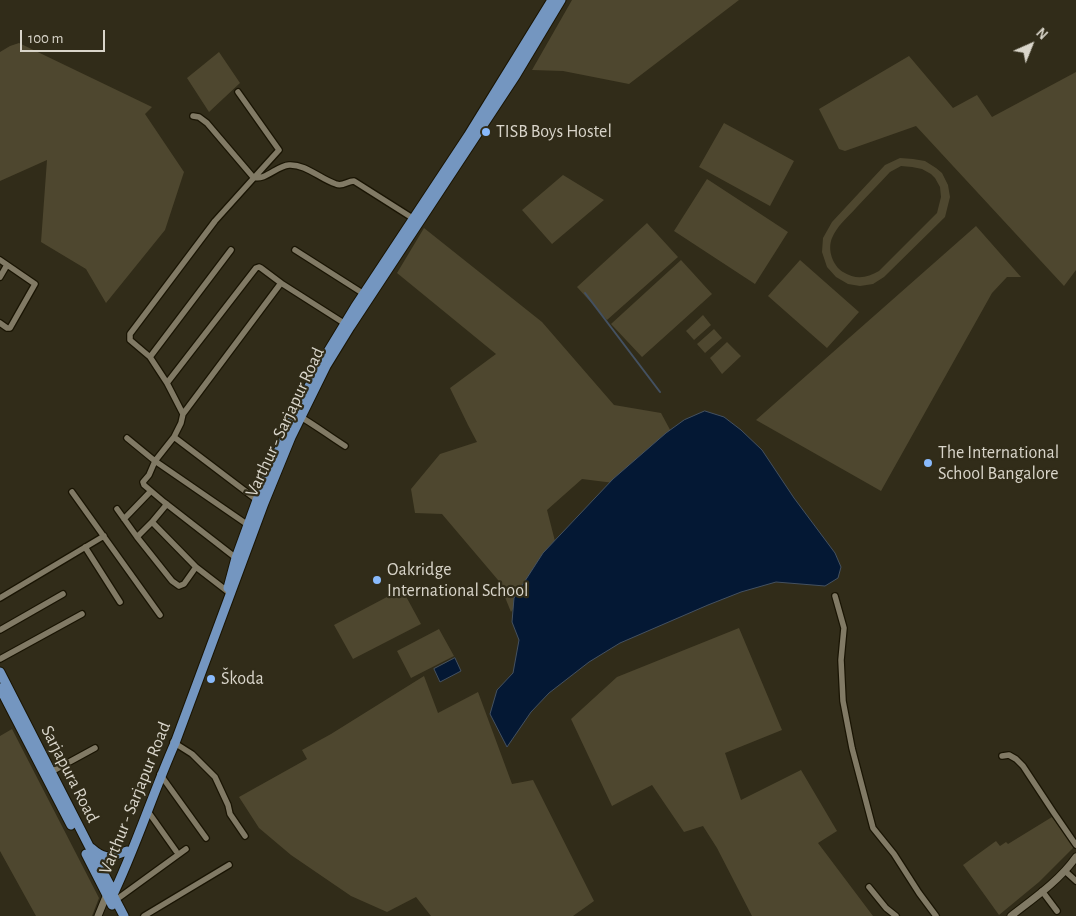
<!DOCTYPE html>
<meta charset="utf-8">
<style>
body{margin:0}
#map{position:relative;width:1076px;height:916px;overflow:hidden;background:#312c19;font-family:"Alegreya Sans",sans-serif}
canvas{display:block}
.north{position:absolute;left:1006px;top:20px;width:50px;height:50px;-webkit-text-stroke:4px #312c19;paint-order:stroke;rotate:44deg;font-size:14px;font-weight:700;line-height:20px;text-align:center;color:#d9d5ca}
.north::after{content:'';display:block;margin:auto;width:18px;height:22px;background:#d9d5ca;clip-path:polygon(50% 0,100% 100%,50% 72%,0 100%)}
.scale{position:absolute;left:20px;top:30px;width:85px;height:22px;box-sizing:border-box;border:2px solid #d9d5ca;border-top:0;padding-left:6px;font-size:15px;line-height:18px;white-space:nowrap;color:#d9d5ca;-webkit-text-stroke:4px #312c19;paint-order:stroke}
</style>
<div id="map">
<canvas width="1076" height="916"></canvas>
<div class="north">N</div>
<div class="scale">100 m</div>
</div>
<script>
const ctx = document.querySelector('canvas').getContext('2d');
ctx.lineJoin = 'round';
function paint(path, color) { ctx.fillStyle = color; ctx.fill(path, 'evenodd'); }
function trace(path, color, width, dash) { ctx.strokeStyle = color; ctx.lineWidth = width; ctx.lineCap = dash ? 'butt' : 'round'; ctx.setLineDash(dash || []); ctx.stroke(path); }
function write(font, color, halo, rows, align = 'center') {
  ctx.font = font + ' "Alegreya Sans",sans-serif'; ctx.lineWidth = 4.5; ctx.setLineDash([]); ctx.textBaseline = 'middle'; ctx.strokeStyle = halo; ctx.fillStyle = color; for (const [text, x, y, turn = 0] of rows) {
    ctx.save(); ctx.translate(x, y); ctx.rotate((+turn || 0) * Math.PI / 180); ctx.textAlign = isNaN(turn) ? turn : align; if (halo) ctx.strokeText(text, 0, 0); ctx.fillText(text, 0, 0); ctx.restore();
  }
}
const green = new Path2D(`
 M 572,0 L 739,0 L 629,84 L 563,71 L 532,70 Z
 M 19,43 L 152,107 L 145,114 L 184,172 L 165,230 L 106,303 L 86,269 L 41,242 L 47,160 L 0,181 L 0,52 L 10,46 Z
 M 219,52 L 240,83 L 209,112 L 187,78 Z
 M 909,56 L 953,108 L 977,95 L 992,117 L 1076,72 L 1076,270 L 1064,286 L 916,126 L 845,151 L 839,149 L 819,109 Z
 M 724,123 L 794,161 L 770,206 L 699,167 Z
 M 900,158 L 913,159 L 925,161 L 936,168 L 942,173 L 948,185 L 950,197 L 945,217 L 884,277 L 873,284 L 860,286 L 848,284 L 836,277 L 827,267 L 822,252 L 823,238 L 832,222 L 885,165 ZM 901,166 L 912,167 L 922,169 L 931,174 L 935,178 L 940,187 L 941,197 L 937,213 L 879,271 C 867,278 856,280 843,272 C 833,266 827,250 832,238 C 837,226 847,218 856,208 C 867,196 879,184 890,172 Z
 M 563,175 L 604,200 L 552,244 L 522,210 Z
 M 707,179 L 788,232 L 755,284 L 674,231 Z
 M 647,223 L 678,257 L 607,320 L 577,287 Z
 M 976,226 L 1021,277 L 1007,277 L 992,293 L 881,491 L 756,420 Z
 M 424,228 L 542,322 L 614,405 L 661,413 L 675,439 L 638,486 L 582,479 L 547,510 L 556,545 L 511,612 L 498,580 L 442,514 L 415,513 L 411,489 L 440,454 L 477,442 L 468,425 L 450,388 L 496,354 L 397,273 Z
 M 681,260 L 712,294 L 642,357 L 611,324 Z
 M 800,260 L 859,312 L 827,348 L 768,296 Z
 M 703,315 L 711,325 L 694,340 L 686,331 Z
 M 714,329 L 722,338 L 705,353 L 697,344 Z
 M 727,342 L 741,356 L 722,374 L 710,358 Z
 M 402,589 L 421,624 L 353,659 L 334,625 Z
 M 739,628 L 782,730 L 725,753 L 741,800 L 801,770 L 837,831 L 818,843 L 873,916 L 752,916 L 717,848 L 703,826 L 684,832 L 652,785 L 612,806 L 571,719 L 617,677 Z
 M 439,629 L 454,656 L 411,678 L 397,651 Z
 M 424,676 L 438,713 L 478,692 L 512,784 L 533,780 L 594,901 L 573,916 L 431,916 L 416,897 L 387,912 L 351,896 L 291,855 L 259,828 L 239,797 L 307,759 L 302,750 L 331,734 Z
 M 12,729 L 99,898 L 92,916 L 36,916 L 0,851 L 0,736 Z
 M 1052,817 L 1074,847 L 1039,882 L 999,915 L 963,865 L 996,841 L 1000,846 L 1006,842 L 1008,844 Z`);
const water = new Path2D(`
 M 705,411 L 724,417 L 741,430 L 762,450 L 794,498 L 835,553 L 841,567 L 838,578 L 825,586 L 776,582 L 741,592 L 708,605 L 620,643 L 589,662 L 549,693 L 531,712 L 507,747 L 490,714 L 497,690 L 513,673 L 519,640 L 512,622 L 514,598 L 543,553 L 613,479 L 666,433 L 684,420 Z
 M 455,658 L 461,671 L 440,682 L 434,669 Z`);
const stream = new Path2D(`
 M 585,293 L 660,392`);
const minor = new Path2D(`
 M 193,116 L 199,117 L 207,123 L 253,177 C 266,181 276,166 289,165 C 306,164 320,179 336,184 C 343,187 347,181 354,181 L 414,219
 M 295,250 L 364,294
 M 0,260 L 35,284 L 10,328 L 7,328 L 0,323
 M 0,277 L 7,265
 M 281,283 L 347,325
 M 150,357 L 231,250
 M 167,383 L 256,268 L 259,267 L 261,268 L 281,283 L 183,414
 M 299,416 C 315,425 329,436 345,446
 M 174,437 L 181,423 L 183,414 L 167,383 L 150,357 L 130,340 L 130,334 L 215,221 L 279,150 L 238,92
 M 127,438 L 155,461 L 248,525
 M 72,492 L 160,615
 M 117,509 L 137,537 L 172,581 L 179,586 L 184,584 L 196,567 L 227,591
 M 124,519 L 151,491
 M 152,522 L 167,504
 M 137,537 L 152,522 L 196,567
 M 85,547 L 120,602
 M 236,558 L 164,502 L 144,485 L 143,482 L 149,475 L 155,461 L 174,437 L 257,500
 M 835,596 L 844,628 L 841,660 L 843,701 L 852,748 L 873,828 L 894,854 L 919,893 L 936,916
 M 0,598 L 104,536
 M 0,630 L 63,594
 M 0,659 L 82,614
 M 173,742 L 192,754 L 215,777 L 228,805 L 230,814 L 245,836
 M 1002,756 L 1009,755 L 1016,759 L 1023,766 L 1054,813 L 1076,845
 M 51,772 L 95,748
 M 160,774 L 206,838
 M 147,810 L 176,851
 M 1065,871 L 1076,881
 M 869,887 L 886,908 L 896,916
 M 1042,891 L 1057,911
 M 120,897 L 186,849
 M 144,916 L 229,865`);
const tertiary = new Path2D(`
 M 98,916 L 107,894
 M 1011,916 C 1034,898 1059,881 1076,857`);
const primary = new Path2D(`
 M 228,588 L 236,558 L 257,500 L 294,415 L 321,363 L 355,307 L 468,136 L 552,0
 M 0,672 L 89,846 L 112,889 L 113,895 L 124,916
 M 0,688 L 71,825
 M 91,848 C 107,862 110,856 127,851
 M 86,854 L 112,905
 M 110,901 C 135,850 152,795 175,743 L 264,503 L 291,437 L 326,366 L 350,327 L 516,75 L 561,0`);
const markers = [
 [486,132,5,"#89bafc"],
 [928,463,5,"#89bafc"],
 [377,580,5,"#89bafc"],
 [211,679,5,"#89bafc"]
];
const poiNames = [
 ["TISB Boys Hostel",496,132],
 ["The International",938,453],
 ["School Bangalore",938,474],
 ["Oakridge",387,570],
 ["International School",387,591],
 ["Škoda",221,679]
];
const streetNames = [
 ["Varthur - Sarjapur Road",285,422,-65],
 ["Sarjapura Road",70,774,63],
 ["Varthur - Sarjapur Road",135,798,-68]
];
paint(green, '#4e472f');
paint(water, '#041834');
trace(water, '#445161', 1);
trace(stream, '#445161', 2);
trace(minor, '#191403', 8);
trace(tertiary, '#191403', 9);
trace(primary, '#191403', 11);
trace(minor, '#817a65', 5.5);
trace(tertiary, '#817a65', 7);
trace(primary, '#7496c0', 9);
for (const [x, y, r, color] of markers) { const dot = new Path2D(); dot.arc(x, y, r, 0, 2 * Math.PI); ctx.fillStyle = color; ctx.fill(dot); trace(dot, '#312c19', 2); }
write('18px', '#d9d5ca', '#312c19', poiNames, 'left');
write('18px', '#d9d5ca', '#312c19', streetNames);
</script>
